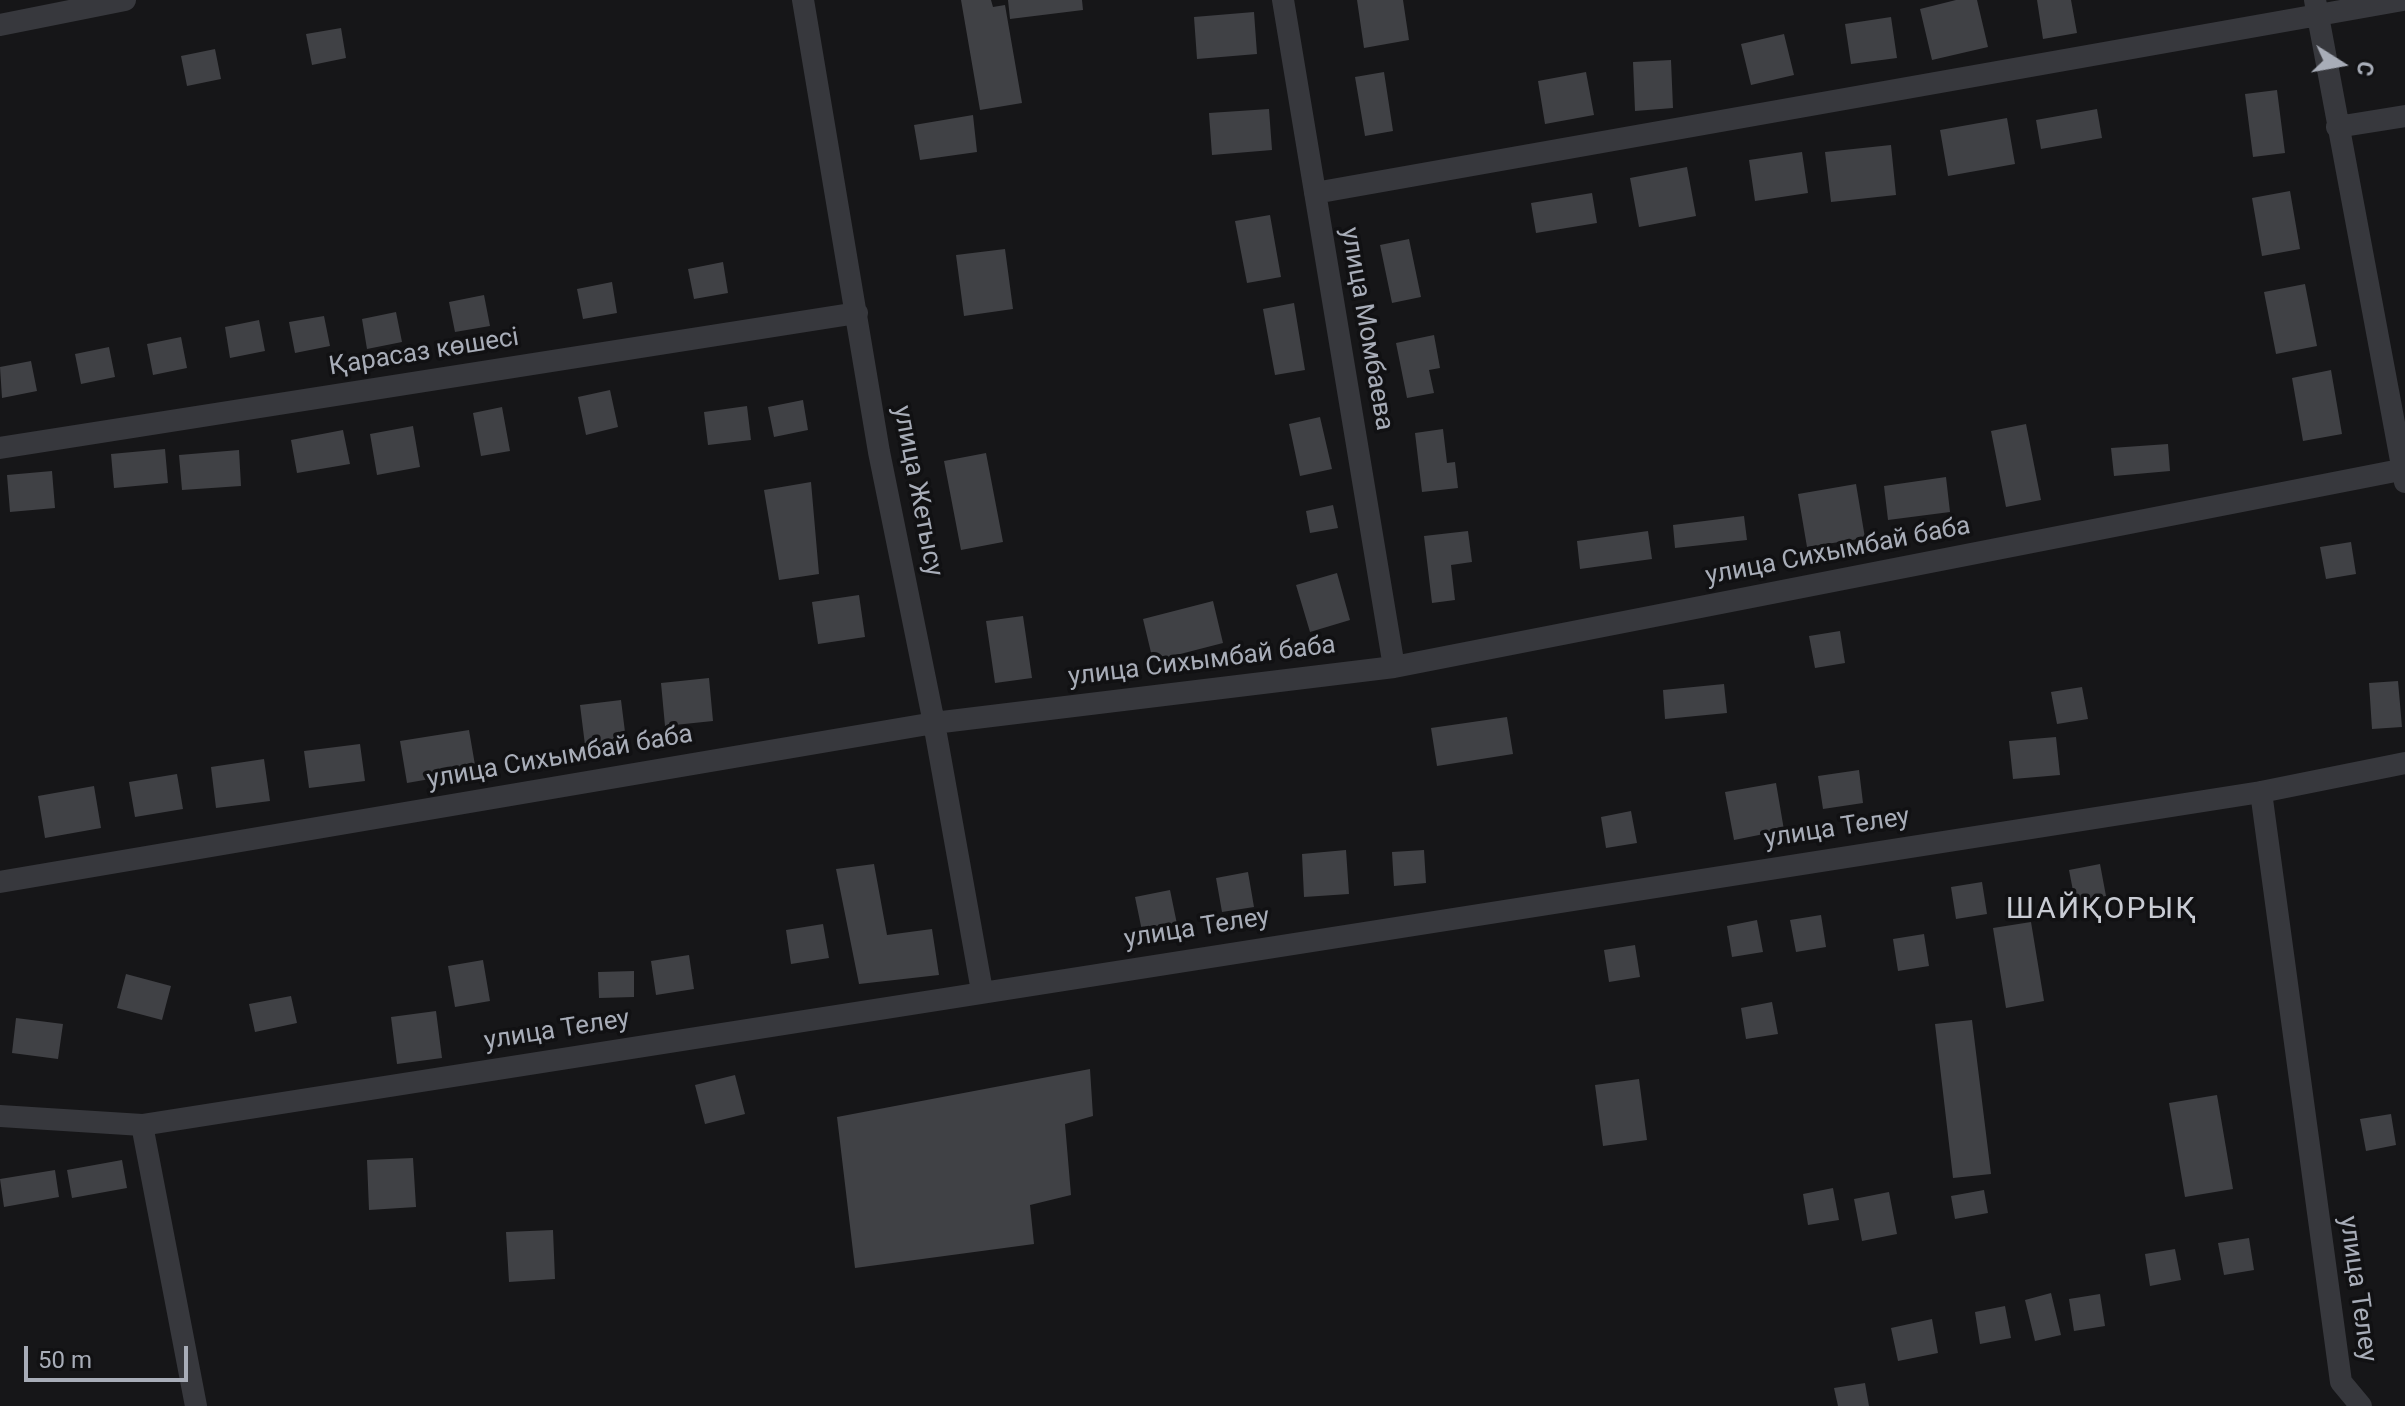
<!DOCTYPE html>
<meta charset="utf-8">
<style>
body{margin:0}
#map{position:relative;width:2405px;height:1406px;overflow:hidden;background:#161618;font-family:Roboto,sans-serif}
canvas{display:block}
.north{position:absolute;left:2301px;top:24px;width:80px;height:80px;-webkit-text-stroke:6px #111113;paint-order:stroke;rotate:101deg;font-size:22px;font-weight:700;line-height:32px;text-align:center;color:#a8adb8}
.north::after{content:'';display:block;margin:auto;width:28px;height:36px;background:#a8adb8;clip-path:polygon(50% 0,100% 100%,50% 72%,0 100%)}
.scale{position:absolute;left:24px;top:1346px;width:164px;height:36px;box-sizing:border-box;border:4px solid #a8adb8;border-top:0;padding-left:10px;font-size:24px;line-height:28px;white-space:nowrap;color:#a8adb8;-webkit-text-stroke:6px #111113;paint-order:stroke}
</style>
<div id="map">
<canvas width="2405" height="1406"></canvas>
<div class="north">С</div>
<div class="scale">50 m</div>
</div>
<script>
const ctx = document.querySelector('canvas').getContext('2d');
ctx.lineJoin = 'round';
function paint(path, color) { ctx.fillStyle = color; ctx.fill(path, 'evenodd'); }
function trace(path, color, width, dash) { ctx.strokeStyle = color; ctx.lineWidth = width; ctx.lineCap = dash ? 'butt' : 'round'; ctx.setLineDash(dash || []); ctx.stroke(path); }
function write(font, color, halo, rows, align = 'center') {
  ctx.font = font + ' Roboto,sans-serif'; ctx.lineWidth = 7; ctx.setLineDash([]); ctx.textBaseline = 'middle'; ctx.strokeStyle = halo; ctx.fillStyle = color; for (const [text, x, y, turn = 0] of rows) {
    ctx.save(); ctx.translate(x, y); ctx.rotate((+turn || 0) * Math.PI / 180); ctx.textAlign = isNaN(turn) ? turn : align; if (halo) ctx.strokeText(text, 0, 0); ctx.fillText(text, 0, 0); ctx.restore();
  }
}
const building = new Path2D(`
 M 961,0 L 991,0 L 993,7 L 1005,5 L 1022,103 L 980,110 Z
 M 1008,0 L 1082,0 L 1083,10 L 1010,19 Z
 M 1357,0 L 1403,0 L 1409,40 L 1364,48 Z
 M 1956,0 L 1977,0 L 1988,47 L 1932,60 L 1920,9 Z
 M 2037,0 L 2071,0 L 2077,33 L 2043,39 Z
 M 1254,12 L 1257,54 L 1197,59 L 1194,17 Z
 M 1891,17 L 1897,58 L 1851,64 L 1845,24 Z
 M 341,28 L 346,58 L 312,65 L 306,34 Z
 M 1784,34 L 1794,75 L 1751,85 L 1741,44 Z
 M 215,49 L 221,79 L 187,86 L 181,56 Z
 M 1671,60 L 1673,108 L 1635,111 L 1633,62 Z
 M 1384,72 L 1393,131 L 1365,136 L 1355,77 Z
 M 1586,72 L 1594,115 L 1545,124 L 1538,81 Z
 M 2277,90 L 2285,153 L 2253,157 L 2245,94 Z
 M 1269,109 L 1272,150 L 1212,155 L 1209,113 Z
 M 2097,109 L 2102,138 L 2041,149 L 2036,120 Z
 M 973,115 L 977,152 L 920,160 L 914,125 Z
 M 2007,118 L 2015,164 L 1948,176 L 1940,130 Z
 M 1891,145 L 1896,195 L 1831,202 L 1825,152 Z
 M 1802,152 L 1808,193 L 1755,201 L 1749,160 Z
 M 1687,167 L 1696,216 L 1639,227 L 1630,178 Z
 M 2290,191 L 2300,249 L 2262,256 L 2252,198 Z
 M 1592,193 L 1597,223 L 1536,233 L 1531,203 Z
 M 1270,215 L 1281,277 L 1247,283 L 1235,221 Z
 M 1409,239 L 1421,297 L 1392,303 L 1380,245 Z
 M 1005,249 L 1013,309 L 964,316 L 956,255 Z
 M 723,262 L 728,293 L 694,299 L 688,269 Z
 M 612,282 L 617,313 L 583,319 L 577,289 Z
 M 2305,284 L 2317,346 L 2276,354 L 2264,292 Z
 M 484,295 L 490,326 L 455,332 L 449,302 Z
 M 1294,303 L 1305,370 L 1275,375 L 1263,309 Z
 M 396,312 L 402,342 L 367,349 L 362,319 Z
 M 324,316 L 330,346 L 295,353 L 289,322 Z
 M 259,320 L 265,351 L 230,358 L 225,327 Z
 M 1434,335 L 1440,368 L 1429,370 L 1434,393 L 1407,398 L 1396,343 Z
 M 181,337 L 187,368 L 153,375 L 147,344 Z
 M 109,347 L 115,377 L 81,384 L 75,354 Z
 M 31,361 L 37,391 L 2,398 L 0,367 Z
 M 2331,370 L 2342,434 L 2303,441 L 2292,378 Z
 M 610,390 L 618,427 L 586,435 L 578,397 Z
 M 803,400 L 808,430 L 774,437 L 768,407 Z
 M 747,406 L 751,440 L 708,445 L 704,412 Z
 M 502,407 L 510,451 L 481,456 L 473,413 Z
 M 1320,417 L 1332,469 L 1300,476 L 1289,424 Z
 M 2026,424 L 2041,500 L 2006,507 L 1991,431 Z
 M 413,426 L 420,467 L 377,475 L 370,434 Z
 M 1443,429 L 1447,463 L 1455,462 L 1458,488 L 1422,492 L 1415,433 Z
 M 343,430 L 350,464 L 297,473 L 291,440 Z
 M 2168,444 L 2170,471 L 2114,476 L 2111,448 Z
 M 165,449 L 168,483 L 114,488 L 111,454 Z
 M 239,450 L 241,486 L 182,490 L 179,455 Z
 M 986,453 L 1003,542 L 961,550 L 944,461 Z
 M 52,471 L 55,508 L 10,512 L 7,475 Z
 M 1946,477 L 1950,512 L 1888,520 L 1884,486 Z
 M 811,482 L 819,574 L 779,580 L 764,490 Z
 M 1856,484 L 1865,538 L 1807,547 L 1798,494 Z
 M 1333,505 L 1338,528 L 1310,533 L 1306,511 Z
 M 1744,516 L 1747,540 L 1675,548 L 1673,525 Z
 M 1468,531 L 1472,562 L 1451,565 L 1455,600 L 1432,603 L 1424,536 Z
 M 1648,531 L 1652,559 L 1580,569 L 1577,541 Z
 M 2351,542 L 2356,574 L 2326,579 L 2320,547 Z
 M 1337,573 L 1350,620 L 1310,632 L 1296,585 Z
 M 859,595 L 865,637 L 818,644 L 812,602 Z
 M 1213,601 L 1223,643 L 1153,661 L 1143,619 Z
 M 1023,616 L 1032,678 L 995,683 L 986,621 Z
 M 1840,631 L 1845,663 L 1815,668 L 1809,636 Z
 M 709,678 L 713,721 L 665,726 L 661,683 Z
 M 2398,681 L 2402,727 L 2372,729 L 2369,683 Z
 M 1724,684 L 1727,713 L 1665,719 L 1663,690 Z
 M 2082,687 L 2088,719 L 2057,724 L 2051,692 Z
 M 621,700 L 626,740 L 585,745 L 580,705 Z
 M 1507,717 L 1513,754 L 1437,766 L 1431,728 Z
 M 469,730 L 476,771 L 407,783 L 400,741 Z
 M 2056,737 L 2060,775 L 2013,779 L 2009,741 Z
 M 360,744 L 365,781 L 309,788 L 304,751 Z
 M 264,759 L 270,801 L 216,808 L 211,767 Z
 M 1859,770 L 1863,803 L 1823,809 L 1818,776 Z
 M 177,774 L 183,809 L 135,817 L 129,782 Z
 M 1776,783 L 1784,830 L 1734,840 L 1725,792 Z
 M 94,786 L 101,828 L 45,838 L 38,796 Z
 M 1631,811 L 1637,843 L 1606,848 L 1601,817 Z
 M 1346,850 L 1349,894 L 1304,897 L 1302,854 Z
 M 1424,850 L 1426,883 L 1394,886 L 1392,852 Z
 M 874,864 L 887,935 L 932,929 L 939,975 L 859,984 L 836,869 Z
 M 2100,864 L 2106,896 L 2075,901 L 2069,870 Z
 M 1248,872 L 1254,907 L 1222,912 L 1216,878 Z
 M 1982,882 L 1987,914 L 1956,919 L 1951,887 Z
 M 1170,890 L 1177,924 L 1142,931 L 1135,897 Z
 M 1821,915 L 1826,947 L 1796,952 L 1790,920 Z
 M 1757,920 L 1763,952 L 1732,957 L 1727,926 Z
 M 2031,922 L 2044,1001 L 2006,1008 L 1993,928 Z
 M 823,924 L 829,958 L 791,964 L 786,930 Z
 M 1924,934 L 1929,966 L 1898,971 L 1893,939 Z
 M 1635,945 L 1640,977 L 1609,982 L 1604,950 Z
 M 689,955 L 694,989 L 656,995 L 651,961 Z
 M 483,960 L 490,1001 L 455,1007 L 448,966 Z
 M 634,971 L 634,997 L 599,998 L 598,972 Z
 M 126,974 L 171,986 L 162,1020 L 117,1008 Z
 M 291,996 L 297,1023 L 255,1032 L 249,1004 Z
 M 1772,1002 L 1778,1034 L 1746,1039 L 1741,1008 Z
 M 436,1011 L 442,1058 L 397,1064 L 391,1017 Z
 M 16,1018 L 63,1024 L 58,1059 L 12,1053 Z
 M 1972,1020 L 1991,1174 L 1953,1178 L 1935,1024 Z
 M 1090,1069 L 1093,1116 L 1065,1124 L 1071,1195 L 1030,1205 L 1034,1244 L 855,1268 L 837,1117 Z
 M 735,1075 L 745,1114 L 705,1124 L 695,1085 Z
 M 1639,1079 L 1647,1140 L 1603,1146 L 1595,1085 Z
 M 2217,1095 L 2233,1189 L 2185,1197 L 2169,1103 Z
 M 2391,1114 L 2396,1145 L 2366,1151 L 2360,1119 Z
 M 413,1158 L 416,1207 L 369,1210 L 367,1160 Z
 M 122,1160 L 127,1188 L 72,1198 L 67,1170 Z
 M 55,1170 L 59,1197 L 4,1207 L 0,1179 Z
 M 1833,1188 L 1839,1220 L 1808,1225 L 1803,1194 Z
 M 1984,1190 L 1988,1213 L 1955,1219 L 1951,1196 Z
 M 1889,1192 L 1897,1234 L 1862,1241 L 1854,1199 Z
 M 553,1230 L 555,1279 L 509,1282 L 506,1232 Z
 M 2249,1238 L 2254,1270 L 2224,1275 L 2218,1243 Z
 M 2175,1249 L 2181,1280 L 2150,1286 L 2145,1254 Z
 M 2051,1293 L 2061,1335 L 2035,1341 L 2025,1300 Z
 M 2100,1294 L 2105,1326 L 2074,1331 L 2069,1299 Z
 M 2005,1306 L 2011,1338 L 1980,1344 L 1975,1312 Z
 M 1932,1319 L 1938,1353 L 1898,1361 L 1891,1328 Z
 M 1865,1383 L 1869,1406 L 1838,1406 L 1834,1388 Z`);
const minor = new Path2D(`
 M 803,0 L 879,452 L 934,723 L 982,991
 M 1283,0 L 1394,667
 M 2315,0 L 2405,482
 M 0,25 L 125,0
 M 2337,127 L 2405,116
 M 1315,193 L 2403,0
 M 0,448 L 857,313
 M 2261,792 L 2341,1382 L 2361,1406
 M 0,882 L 934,723 L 1394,667 L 2405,469
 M 0,1116 L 142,1125 L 2261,792 L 2405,763
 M 142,1125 L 196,1406`);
const streetNames = [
 ["улица Момбаева",1366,329,80],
 ["Қарасаз көшесі",424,353,-9],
 ["улица Жетысу",917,491,79],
 ["улица Сихымбай баба",1838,552,-11],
 ["улица Сихымбай баба",1202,662,-7],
 ["улица Сихымбай баба",560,758,-10],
 ["улица Телеу",1837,829,-9],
 ["улица Телеу",1197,929,-9],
 ["улица Телеу",557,1031,-9],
 ["улица Телеу",2357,1289,82]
];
const quarterNames = [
 ["ШАЙҚОРЫҚ",2102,910]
];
paint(building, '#404145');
trace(minor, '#37383d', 22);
write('26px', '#a8adb8', '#111113', streetNames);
ctx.letterSpacing = '2px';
write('30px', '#c9ccd4', '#111113', quarterNames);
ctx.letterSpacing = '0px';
</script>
